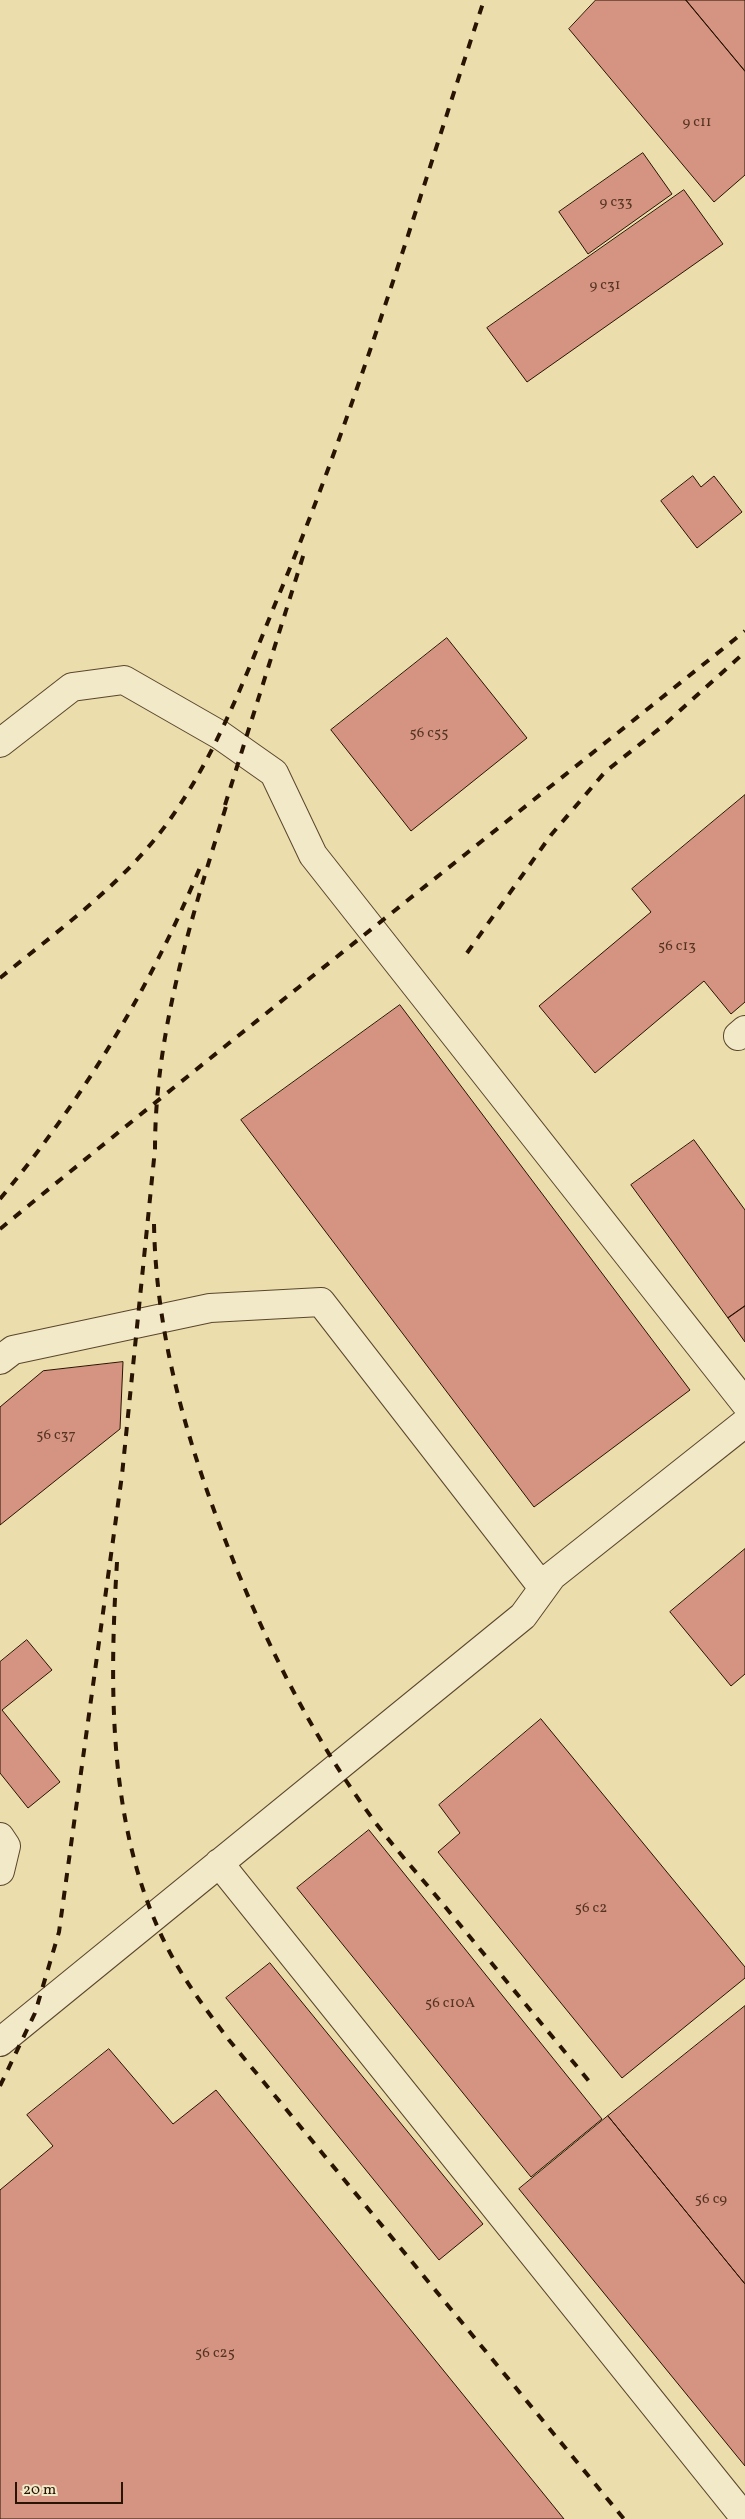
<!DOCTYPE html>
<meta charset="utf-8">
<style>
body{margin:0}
#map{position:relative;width:745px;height:2519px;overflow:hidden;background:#ebddac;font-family:Vollkorn,serif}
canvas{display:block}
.scale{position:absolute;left:15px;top:2482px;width:108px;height:22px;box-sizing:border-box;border:2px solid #291301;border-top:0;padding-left:6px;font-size:15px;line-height:18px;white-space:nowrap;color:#291301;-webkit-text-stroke:4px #f2e9c9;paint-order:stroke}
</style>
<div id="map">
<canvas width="745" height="2519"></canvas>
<div class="scale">20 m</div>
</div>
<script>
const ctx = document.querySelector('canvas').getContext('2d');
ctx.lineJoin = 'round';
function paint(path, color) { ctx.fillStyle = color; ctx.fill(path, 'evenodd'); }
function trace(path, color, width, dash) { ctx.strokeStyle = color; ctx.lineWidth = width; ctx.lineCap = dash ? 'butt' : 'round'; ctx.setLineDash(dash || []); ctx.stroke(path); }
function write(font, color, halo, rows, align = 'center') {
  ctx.font = font + ' Vollkorn,serif'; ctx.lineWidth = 4; ctx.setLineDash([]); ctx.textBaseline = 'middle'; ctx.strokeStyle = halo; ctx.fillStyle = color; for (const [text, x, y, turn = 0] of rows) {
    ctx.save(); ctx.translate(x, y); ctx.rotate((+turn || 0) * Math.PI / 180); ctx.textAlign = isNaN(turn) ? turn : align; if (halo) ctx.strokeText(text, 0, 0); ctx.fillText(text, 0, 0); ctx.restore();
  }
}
const building = new Path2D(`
 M 596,0 L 686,0 L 745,71 L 745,175 L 714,202 L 569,29 Z
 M 686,0 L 745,0 L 745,71 Z
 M 643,153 L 672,194 L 588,254 L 559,212 Z
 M 684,190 L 723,244 L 527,382 L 487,328 Z
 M 693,476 L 701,487 L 714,476 L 742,512 L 697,548 L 661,501 Z
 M 447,638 L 527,738 L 411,831 L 331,730 Z
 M 745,795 L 745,1002 L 731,1014 L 704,981 L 595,1073 L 539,1006 L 651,912 L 632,889 Z
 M 400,1005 L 690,1390 L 534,1507 L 241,1120 Z
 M 694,1140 L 745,1210 L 745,1306 L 728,1318 L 631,1185 Z
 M 745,1306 L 745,1342 L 728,1318 Z
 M 123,1362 L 120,1429 L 0,1525 L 0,1407 L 43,1371 Z
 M 745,1549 L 745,1674 L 731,1686 L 670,1612 Z
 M 27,1640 L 52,1670 L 2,1710 L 60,1782 L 28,1808 L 0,1773 L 0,1662 Z
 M 541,1719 L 745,1967 L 745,1978 L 622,2078 L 438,1852 L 460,1833 L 439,1805 Z
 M 369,1830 L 602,2119 L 531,2177 L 297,1888 Z
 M 270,1963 L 483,2224 L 439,2260 L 226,1998 Z
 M 745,2006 L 745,2284 L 608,2116 Z
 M 109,2049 L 173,2124 L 216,2090 L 564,2519 L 0,2519 L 0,2190 L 53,2146 L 27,2115 Z
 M 608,2116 L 745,2284 L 745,2466 L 519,2189 Z`);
const minor = new Path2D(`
 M 0,743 L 72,687 L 124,680 L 220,735 L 274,773 L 313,855 L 745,1403
 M 738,1036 L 745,1030
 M 0,1360 L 13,1350 L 210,1308 L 321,1302 L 543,1588
 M 0,1837 L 6,1846 L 0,1871
 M 219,1863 L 745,2518
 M 0,2042 L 523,1616 L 552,1576 L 745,1423`);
const rail = new Path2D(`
 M 225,805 L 305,550
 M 467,953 L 551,835 L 605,772 L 664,725 L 745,652
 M 0,978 C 60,929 126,882 171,818 C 218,751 247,673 278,597 C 359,403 418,200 484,0
 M 0,1199 C 84,1098 151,987 201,865
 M 154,1224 C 156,1341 190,1452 233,1560 C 271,1654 317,1745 378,1826 C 401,1856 427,1884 451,1914 C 498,1971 546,2029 593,2086
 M 0,1229 C 246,1027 497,830 745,631
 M 117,1562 C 109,1690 108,1832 168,1949 C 185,1982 207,2011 229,2040 L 624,2519
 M 0,2086 L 35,2013 L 59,1932 L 122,1475 L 155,1149 C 155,1030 193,913 228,800`);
const numberNames = [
 ["9 с11",697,123],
 ["9 с33",616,203],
 ["9 с31",605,286],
 ["56 с55",429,734],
 ["56 с13",677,947],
 ["56 с37",56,1436],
 ["56 с2",591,1909],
 ["56 с10А",450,2004],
 ["56 с9",711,2200],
 ["56 с25",215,2354]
];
paint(building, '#d59382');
trace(building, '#291301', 1);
trace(minor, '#5a462c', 30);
trace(minor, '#f2e9c9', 28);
trace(rail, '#291301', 4, [9, 9]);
write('15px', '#543321', null, numberNames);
</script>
